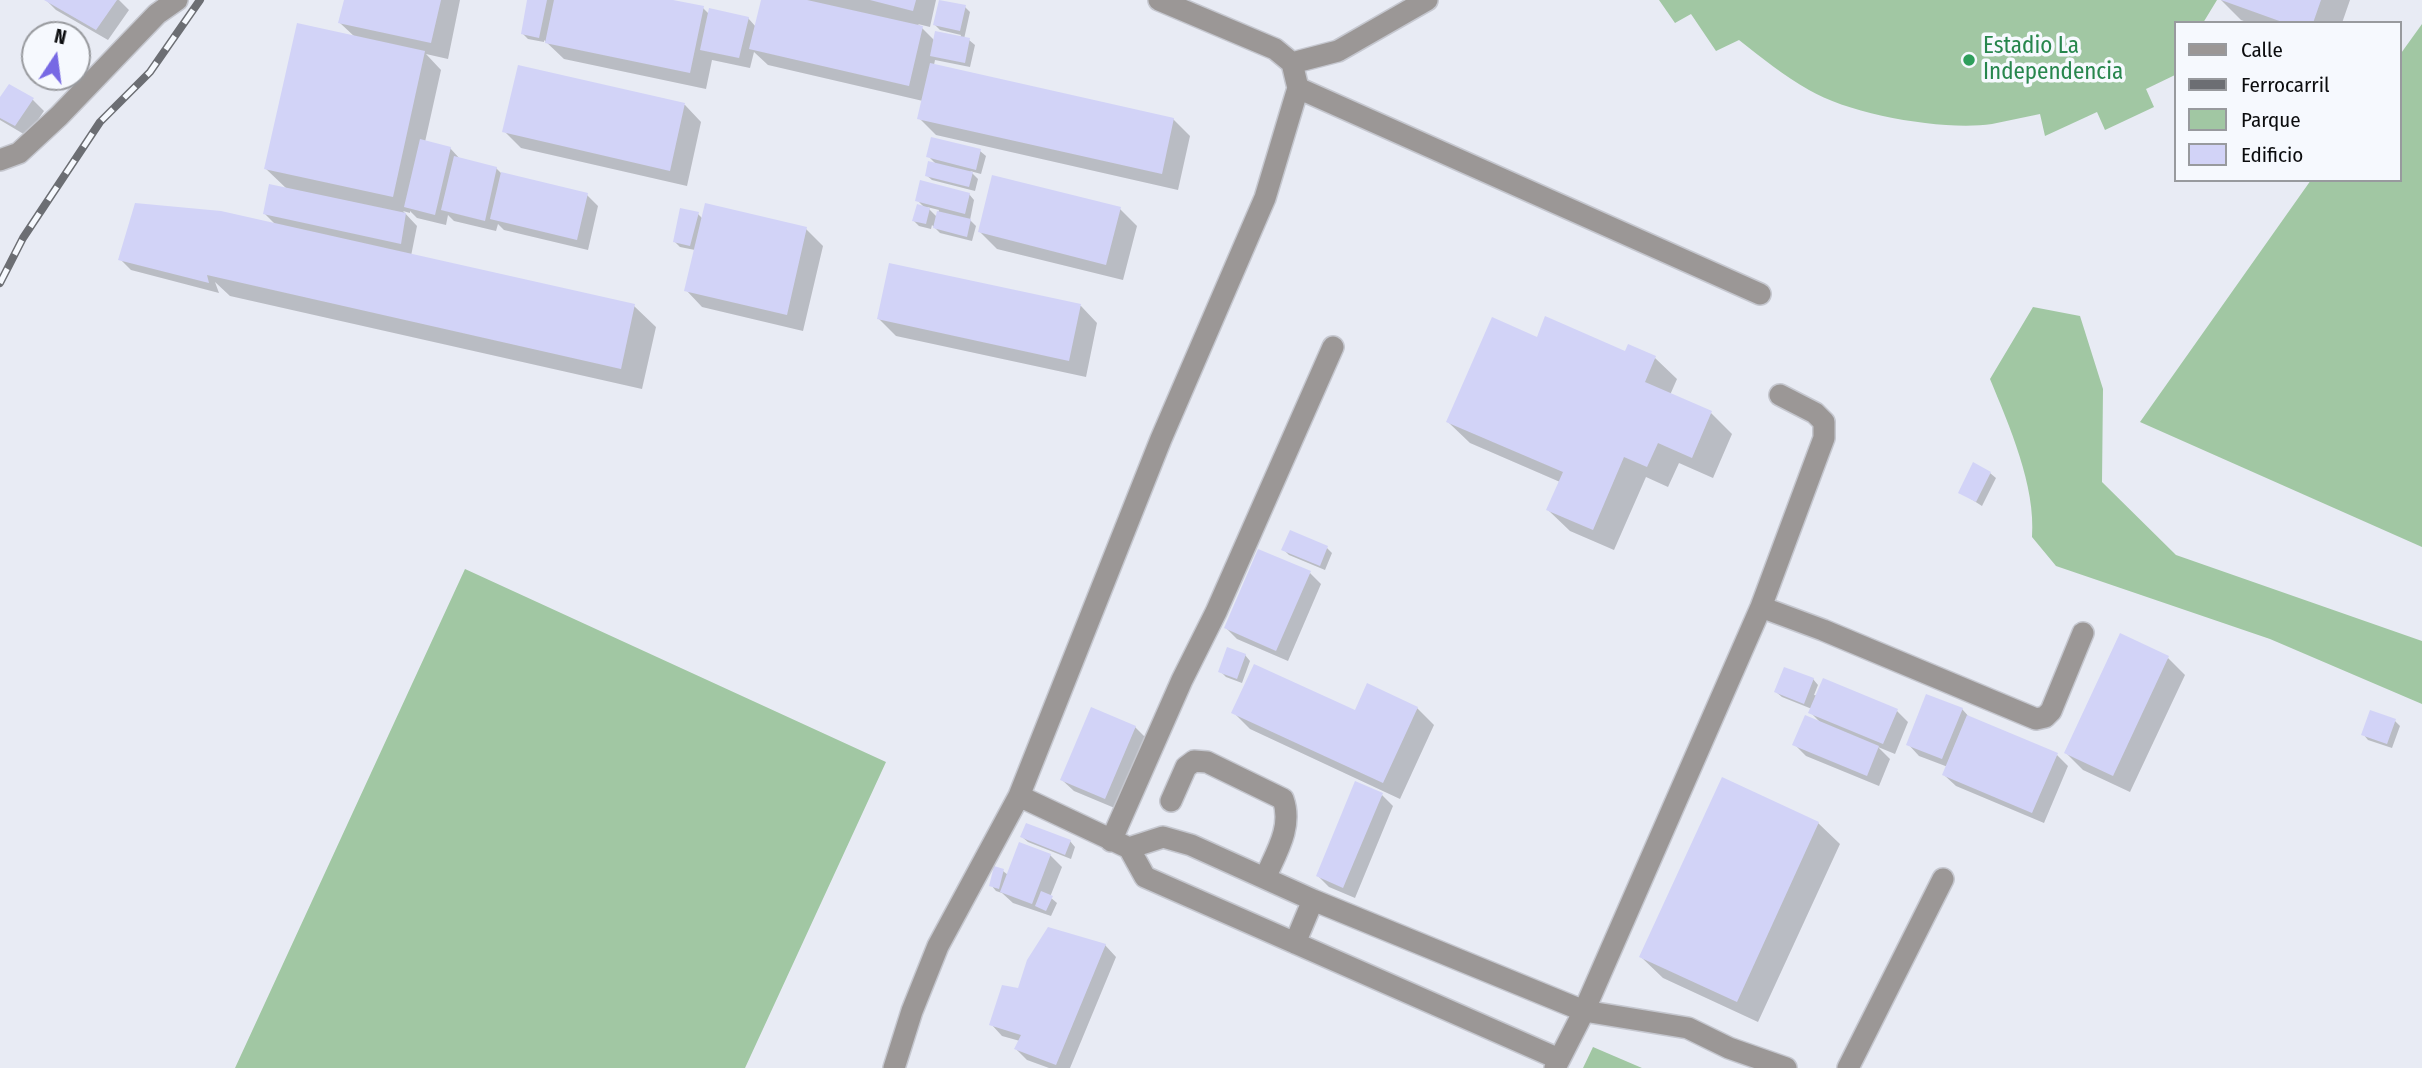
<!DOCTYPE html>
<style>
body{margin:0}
#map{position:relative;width:2422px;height:1068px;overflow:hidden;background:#e8ebf4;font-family:"Fira Sans Condensed",sans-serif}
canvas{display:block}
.legend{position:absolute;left:2174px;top:21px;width:228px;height:161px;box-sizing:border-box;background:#f6f9fe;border:2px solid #989a9e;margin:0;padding:9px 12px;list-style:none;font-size:21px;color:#0b0c0e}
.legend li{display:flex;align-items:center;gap:14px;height:35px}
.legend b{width:35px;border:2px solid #989a9e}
.north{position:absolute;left:21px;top:21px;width:70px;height:70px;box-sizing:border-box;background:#f6f9fe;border:2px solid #989a9e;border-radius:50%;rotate:13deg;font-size:19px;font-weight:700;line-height:28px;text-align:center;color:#0b0c0e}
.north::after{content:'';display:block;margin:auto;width:24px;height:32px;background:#7769e4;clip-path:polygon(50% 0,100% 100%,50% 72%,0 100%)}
</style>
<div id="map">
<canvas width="2422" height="1068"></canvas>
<ul class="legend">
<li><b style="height:9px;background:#9b9796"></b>Calle</li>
<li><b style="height:9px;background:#6c6e73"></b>Ferrocarril</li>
<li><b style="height:19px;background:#a1c7a3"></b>Parque</li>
<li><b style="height:19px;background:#d2d3f7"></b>Edificio</li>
</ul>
<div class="north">N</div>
</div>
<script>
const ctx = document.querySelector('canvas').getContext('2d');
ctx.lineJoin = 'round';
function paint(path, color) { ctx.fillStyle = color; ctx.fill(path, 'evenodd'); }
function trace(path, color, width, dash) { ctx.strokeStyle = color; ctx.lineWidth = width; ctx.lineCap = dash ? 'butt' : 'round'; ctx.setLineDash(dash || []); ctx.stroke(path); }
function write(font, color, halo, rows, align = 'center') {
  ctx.font = font + ' "Fira Sans Condensed",sans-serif'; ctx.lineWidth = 7; ctx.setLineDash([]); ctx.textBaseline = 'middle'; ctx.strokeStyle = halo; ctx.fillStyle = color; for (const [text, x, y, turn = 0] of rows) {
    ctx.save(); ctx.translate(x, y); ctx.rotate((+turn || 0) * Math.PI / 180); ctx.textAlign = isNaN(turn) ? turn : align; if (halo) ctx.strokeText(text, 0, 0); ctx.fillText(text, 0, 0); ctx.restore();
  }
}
const green = new Path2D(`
 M 1659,0 L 2217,0 L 2203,23 L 2175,23 L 2175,75 L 2146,89 L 2154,107 L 2105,130 L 2097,112 L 2045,136 L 2040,114 C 2024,117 2008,121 1992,124 C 1944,131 1851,115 1809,90 C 1784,76 1762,58 1739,40 L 1716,51 L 1691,14 L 1675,23 Z
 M 2422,24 L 2422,547 L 2140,422 L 2311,180 L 2399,180 L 2399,56 Z
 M 2033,307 L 2080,316 L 2103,389 L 2102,482 L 2176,555 L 2422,641 L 2422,704 L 2270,639 L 2056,566 L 2032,537 C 2036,486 2009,425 1990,379 Z
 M 465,569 L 886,762 L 745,1068 L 235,1068 Z
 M 1593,1047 L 1642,1068 L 1583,1068 Z`);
const shadow = new Path2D(`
 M 46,0 L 119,0 L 129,10 L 108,40 L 56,10 Z
 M 345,0 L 460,0 L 448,59 L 426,54 L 441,70 L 425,142 L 450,148 L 461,160 L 496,168 L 502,174 L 587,195 L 598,206 L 588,250 L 504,230 L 498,224 L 496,231 L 454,221 L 448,215 L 446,225 L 417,218 L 410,211 L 410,213 L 403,211 L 417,226 L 411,256 L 634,306 L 656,327 L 642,389 L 230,296 L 215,282 L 219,293 L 131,270 L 120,259 L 276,225 L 265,214 L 287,189 L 265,168 L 355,37 L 340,23 Z
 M 529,0 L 665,0 L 703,8 L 710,15 L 748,18 L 756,27 L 762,0 L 936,0 L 930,27 L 918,24 L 935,41 L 960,38 L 961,35 L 940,30 L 935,25 L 965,7 L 970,12 L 964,39 L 969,40 L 975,45 L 970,67 L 935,60 L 934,65 L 1173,119 L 1190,136 L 1178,190 L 936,135 L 919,118 L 923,101 L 768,65 L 754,52 L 750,68 L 712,60 L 706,89 L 564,59 L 544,40 L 544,42 L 528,39 L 523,34 Z
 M 2221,0 L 2350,0 L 2342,23 L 2249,23 L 2241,20 Z
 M 519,67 L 685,105 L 701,122 L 687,186 L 521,148 L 504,131 Z
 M 10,87 L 33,100 L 44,111 L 27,136 L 0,120 L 0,100 Z
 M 980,151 L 986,156 L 981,174 L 970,171 L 978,179 L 975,191 L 932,180 L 926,175 L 936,164 L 928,156 Z
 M 969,194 L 974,200 L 970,220 L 976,226 L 972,241 L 940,233 L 932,225 L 931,229 L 919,226 L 914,221 L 925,208 L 917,200 ZM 927,207 L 939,210 L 937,217 Z
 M 1120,209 L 1137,226 L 1123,280 L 997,249 L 980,232 Z
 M 698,214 L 703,219 L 806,229 L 823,246 L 803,331 L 702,307 L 686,290 L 695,250 L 680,247 L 674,241 Z
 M 891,265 L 1081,306 L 1097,323 L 1086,377 L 896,336 L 879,319 Z
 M 1538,339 L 1626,353 L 1629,346 L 1655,358 L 1677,379 L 1670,395 L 1711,413 L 1732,434 L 1713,478 L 1679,463 L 1668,487 L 1646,477 L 1614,550 L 1570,531 L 1548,510 L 1560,482 L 1470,443 L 1448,422 Z
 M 1990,473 L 1996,478 L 1982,506 L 1960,492 Z
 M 1327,548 L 1332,553 L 1325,570 L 1289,555 L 1283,549 Z
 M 1310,573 L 1321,584 L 1288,661 L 1237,639 L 1226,628 Z
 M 1245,655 L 1250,661 L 1242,683 L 1226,677 L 1220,671 Z
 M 2168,658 L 2185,675 L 2130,792 L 2083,770 L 2066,753 Z
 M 1813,679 L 1818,685 L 1814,695 L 1897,711 L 1908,722 L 1895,754 L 1878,747 L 1890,759 L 1879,786 L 1806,756 L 1794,744 L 1822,724 L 1810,712 L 1812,709 L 1782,697 L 1776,692 Z
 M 1368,686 L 1417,708 L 1434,725 L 1400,799 L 1250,729 L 1233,712 L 1355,713 Z
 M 1962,709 L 1971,719 L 2057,755 L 2068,766 L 2044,823 L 1956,786 L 1944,775 L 1948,767 L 1919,756 L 1908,744 Z
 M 2395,721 L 2400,726 L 2392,748 L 2368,740 L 2363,734 Z
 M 1135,727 L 1146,738 L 1117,809 L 1074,791 L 1062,780 Z
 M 1382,795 L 1393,806 L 1355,898 L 1329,887 L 1318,876 Z
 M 1818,823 L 1840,844 L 1758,1022 L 1663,978 L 1641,957 Z
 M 1022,837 L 1070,841 L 1075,847 L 1071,859 L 1028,842 Z
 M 1050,855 L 1062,867 L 1050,897 L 1057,903 L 1051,916 L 1013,903 L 1002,893 L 996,891 L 991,885 L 1003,871 L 1008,875 Z
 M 1105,945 L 1116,957 L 1070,1068 L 1049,1068 L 1027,1060 L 1016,1049 L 1020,1041 L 1002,1036 L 991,1024 L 1020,990 Z`);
const building = new Path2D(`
 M 44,0 L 117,0 L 96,30 Z
 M 344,0 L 441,0 L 431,43 L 338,23 Z
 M 527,0 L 547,0 L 539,38 L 521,34 Z
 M 554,0 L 673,0 L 704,6 L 690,73 L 545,43 Z
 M 761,0 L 807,0 L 923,26 L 909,86 L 749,49 Z
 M 870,0 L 916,0 L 913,11 Z
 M 939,0 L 966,5 L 960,31 L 933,25 Z
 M 2221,0 L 2321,0 L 2313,23 L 2285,23 Z
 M 709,8 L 749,17 L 739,58 L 700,50 Z
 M 297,23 L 425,51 L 393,197 L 264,169 Z
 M 935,31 L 970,38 L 965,63 L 930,56 Z
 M 930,63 L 1174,118 L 1162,174 L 917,119 Z
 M 518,65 L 685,103 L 670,171 L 502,132 Z
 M 9,84 L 34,98 L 15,126 L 0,118 L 0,97 Z
 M 931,137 L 981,149 L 976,170 L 926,157 Z
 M 420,139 L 451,147 L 435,215 L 404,207 Z
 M 454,156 L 497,167 L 485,221 L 441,210 Z
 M 928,161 L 973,172 L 969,187 L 925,176 Z
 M 501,172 L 588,193 L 577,240 L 490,219 Z
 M 992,175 L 1121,207 L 1106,265 L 978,232 Z
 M 920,180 L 970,193 L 965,214 L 915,201 Z
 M 269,184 L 406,213 L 401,244 L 263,214 Z
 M 135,203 L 221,211 L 635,304 L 621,369 L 207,275 L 209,283 L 118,260 Z
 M 705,203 L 807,227 L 787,315 L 684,291 Z
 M 917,204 L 930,208 L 926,224 L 912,221 Z
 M 680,208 L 699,212 L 690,246 L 673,242 Z
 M 937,211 L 971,219 L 967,237 L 933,228 Z
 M 889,263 L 1081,304 L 1069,361 L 877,319 Z
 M 1545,316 L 1625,351 L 1628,344 L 1656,356 L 1645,382 L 1712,411 L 1692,458 L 1658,443 L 1647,467 L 1624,457 L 1593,530 L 1546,510 L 1563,472 L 1446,422 L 1492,317 L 1537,337 Z
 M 1973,462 L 1991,472 L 1976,502 L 1958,493 Z
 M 1290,530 L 1328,546 L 1320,566 L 1281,550 Z
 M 1258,549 L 1311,571 L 1276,651 L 1224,628 Z
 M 2120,633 L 2169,656 L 2113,776 L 2064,753 Z
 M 1227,647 L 1246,654 L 1237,679 L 1218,672 Z
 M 1254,664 L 1355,710 L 1367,683 L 1418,707 L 1383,783 L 1231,713 Z
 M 1784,667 L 1814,678 L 1804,704 L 1774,692 Z
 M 1823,678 L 1898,709 L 1883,744 L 1808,713 Z
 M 1926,694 L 1963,708 L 1942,759 L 1906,745 Z
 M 1091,707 L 1136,726 L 1105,799 L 1060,780 Z
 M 2370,710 L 2396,719 L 2387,744 L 2361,735 Z
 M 1805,715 L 1879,746 L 1867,776 L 1792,745 Z
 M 1967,715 L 2058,753 L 2032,813 L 1942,775 Z
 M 1722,777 L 1819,822 L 1737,1002 L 1639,957 Z
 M 1355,781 L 1383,793 L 1343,888 L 1316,876 Z
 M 1026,823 L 1071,840 L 1065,855 L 1020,837 Z
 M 1019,842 L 1051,854 L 1032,904 L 1000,892 Z
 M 994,866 L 1004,869 L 999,889 L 989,886 Z
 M 1041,891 L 1053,896 L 1046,911 L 1035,906 Z
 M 1048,927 L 1106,944 L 1056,1065 L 1014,1049 L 1021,1035 L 989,1025 L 1002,985 L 1018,988 L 1027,960 Z`);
const minor = new Path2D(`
 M 1292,63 L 1338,51 L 1427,0
 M 1298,88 L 1760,294
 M 0,160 L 19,153 L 59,116 L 157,14 L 177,0
 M 1761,607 L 1823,630 L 2036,719 L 2045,717 L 2051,711 L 2083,633
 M 1019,796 L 1129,848 L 1163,837 L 1191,845 L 1313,900 L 1584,1011 L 1688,1028 L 1729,1048 L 1786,1068
 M 1171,801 L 1186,767 L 1194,761 L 1207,762 L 1283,799 C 1293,827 1276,853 1265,878
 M 1111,841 L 1182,680 L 1216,612 L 1333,347
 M 1129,848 L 1145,877 L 1559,1059
 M 1295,943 L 1313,900
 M 894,1068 L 912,1011 L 938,946 L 1019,796 L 1161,439 L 1265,198 L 1298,88 L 1292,63 L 1275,49 L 1159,0
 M 1555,1068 L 1584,1011 L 1761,607 L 1824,438 L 1824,422 L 1815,413 L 1780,395
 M 1848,1068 L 1943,879`);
const rail = new Path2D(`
 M 0,283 L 23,238 L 100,122 L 150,72 L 200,0`);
const markers = [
 [1969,60,7,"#2e9e5b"]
];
const leisureNames = [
 ["Estadio La",1983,47],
 ["Independencia",1983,73]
];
paint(green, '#a1c7a3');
paint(shadow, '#0003');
paint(building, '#d2d3f7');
trace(minor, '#c5c7cf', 24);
trace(minor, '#9b9796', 21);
trace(rail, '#6c6e73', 8);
trace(rail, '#f6f9fe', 5, [16]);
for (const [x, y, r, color] of markers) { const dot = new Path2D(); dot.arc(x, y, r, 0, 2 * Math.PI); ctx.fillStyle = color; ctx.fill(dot); trace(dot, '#f6f9fe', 2.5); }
write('23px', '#27864d', '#f6f9fe', leisureNames, 'left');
</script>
